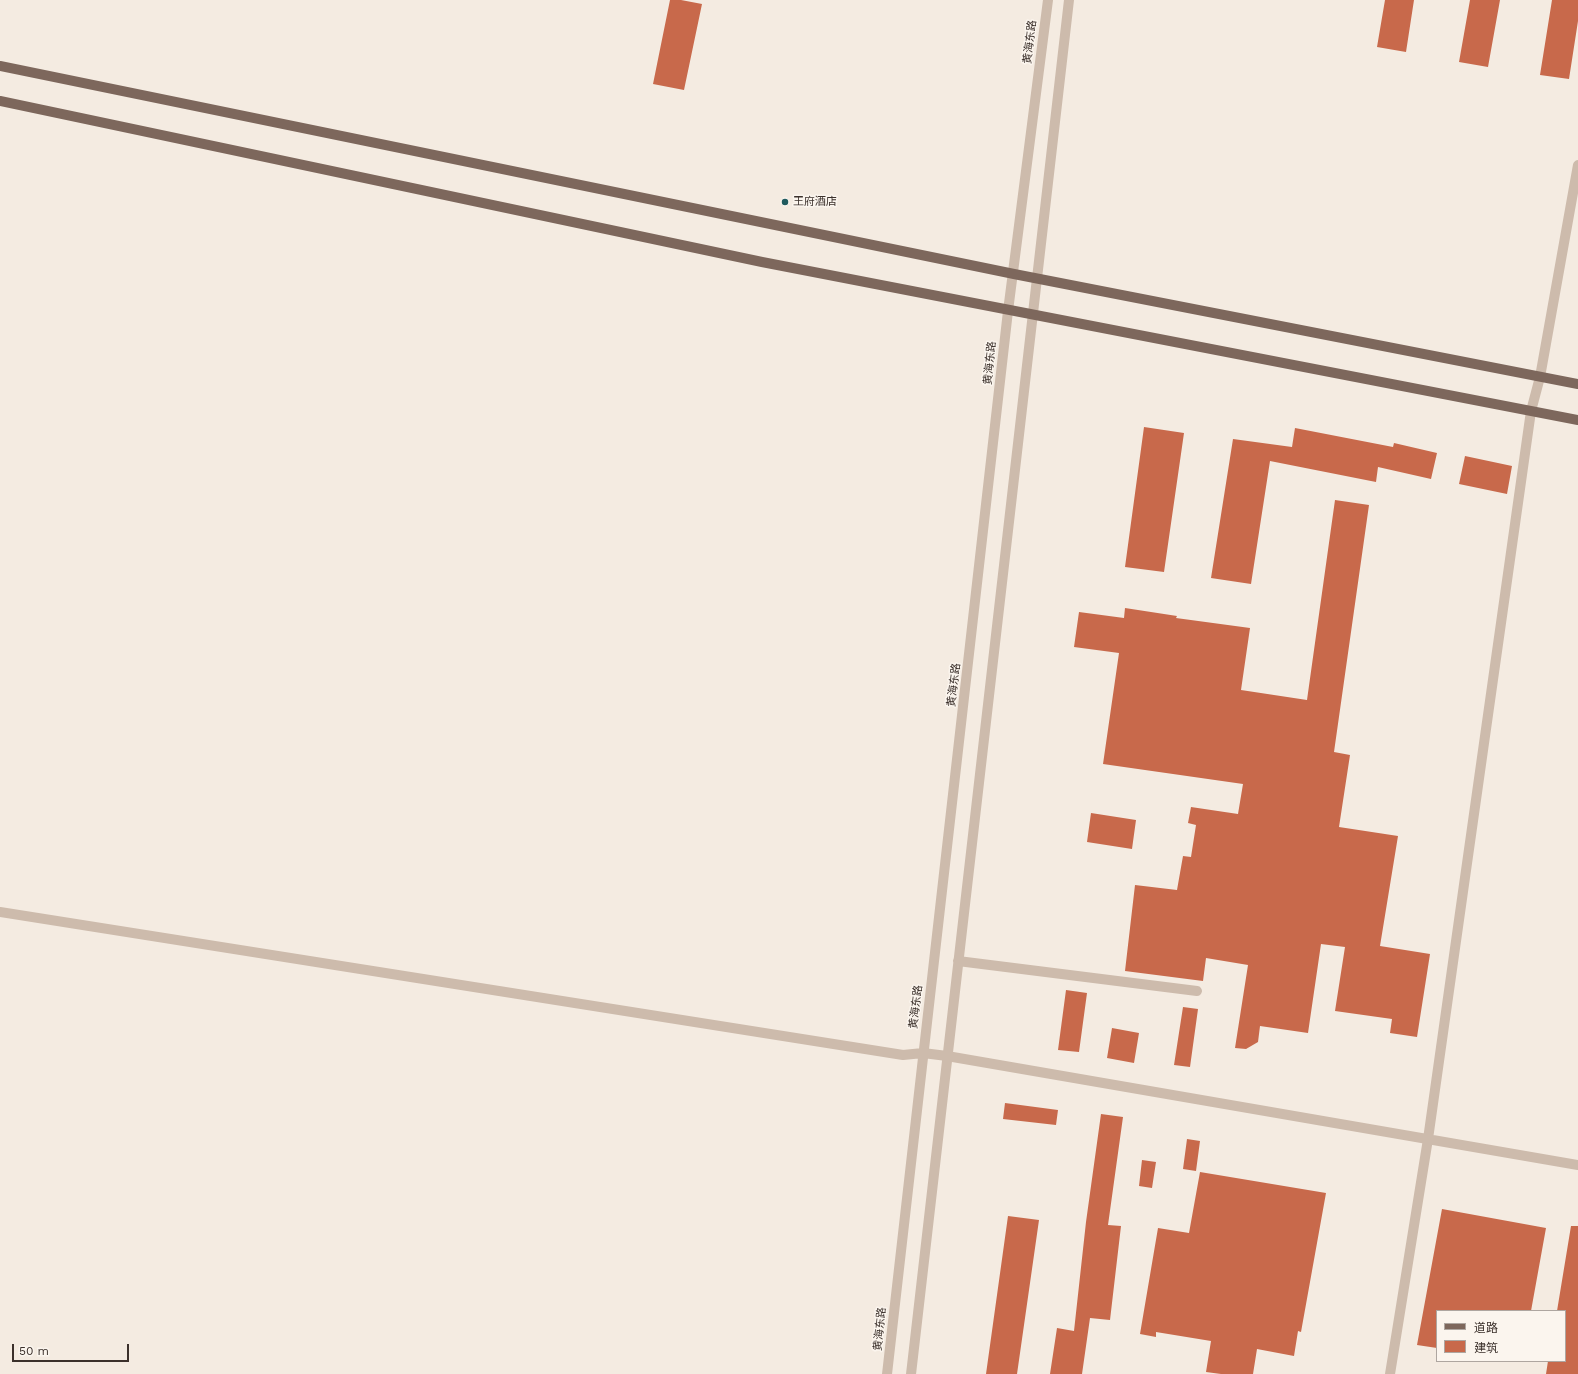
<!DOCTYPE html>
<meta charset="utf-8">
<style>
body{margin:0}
#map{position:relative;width:1578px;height:1374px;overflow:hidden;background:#f4ebe1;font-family:"Work Sans","Noto Sans SC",sans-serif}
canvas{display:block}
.legend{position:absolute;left:1436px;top:1310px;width:130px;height:52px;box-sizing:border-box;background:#fbf5ee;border:1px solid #aea6a0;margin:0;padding:5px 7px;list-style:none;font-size:12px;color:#3b302b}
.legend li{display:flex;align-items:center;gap:8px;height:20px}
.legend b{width:20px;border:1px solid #aea6a0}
.scale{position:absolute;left:12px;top:1344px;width:117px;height:18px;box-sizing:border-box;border:2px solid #3b302b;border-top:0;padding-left:5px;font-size:12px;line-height:14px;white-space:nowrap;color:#3b302b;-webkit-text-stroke:3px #fbf5ee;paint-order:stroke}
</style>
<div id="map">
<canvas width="1578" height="1374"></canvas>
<ul class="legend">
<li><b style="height:5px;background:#7d675c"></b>道路</li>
<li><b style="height:11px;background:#c8694b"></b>建筑</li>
</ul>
<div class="scale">50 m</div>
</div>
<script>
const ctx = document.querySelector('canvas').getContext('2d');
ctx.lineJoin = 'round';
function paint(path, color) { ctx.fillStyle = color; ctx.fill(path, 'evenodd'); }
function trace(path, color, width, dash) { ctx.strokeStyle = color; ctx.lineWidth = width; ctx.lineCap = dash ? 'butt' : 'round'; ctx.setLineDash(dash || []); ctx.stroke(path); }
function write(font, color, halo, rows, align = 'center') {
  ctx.font = font + ' "Work Sans","Noto Sans SC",sans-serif'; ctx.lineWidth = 3; ctx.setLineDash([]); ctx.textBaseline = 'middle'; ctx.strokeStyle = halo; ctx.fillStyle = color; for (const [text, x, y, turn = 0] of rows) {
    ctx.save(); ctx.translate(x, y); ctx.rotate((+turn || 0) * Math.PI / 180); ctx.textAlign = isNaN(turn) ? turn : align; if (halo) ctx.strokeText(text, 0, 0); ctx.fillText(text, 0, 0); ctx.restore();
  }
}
const building = new Path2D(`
 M 670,0 L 681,0 L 702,4 L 684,90 L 653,84 Z
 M 1385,0 L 1414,0 L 1406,52 L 1377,47 Z
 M 1470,0 L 1500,0 L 1488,67 L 1459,62 Z
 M 1552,0 L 1578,0 L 1578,21 L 1569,79 L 1540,75 Z
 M 1144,427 L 1184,433 L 1164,572 L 1125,567 Z
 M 1295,428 L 1393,447 L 1394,443 L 1437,453 L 1431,479 L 1378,467 L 1376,482 L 1270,461 L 1251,584 L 1211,578 L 1233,439 L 1292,447 Z
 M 1465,456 L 1512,466 L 1507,494 L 1459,484 Z
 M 1335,500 L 1369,505 L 1334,752 L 1350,755 L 1339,827 L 1398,836 L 1380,946 L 1430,954 L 1417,1037 L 1390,1033 L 1392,1019 L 1335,1011 L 1345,947 L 1321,944 L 1308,1033 L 1260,1026 L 1258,1042 L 1246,1049 L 1235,1048 L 1248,965 L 1206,958 L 1203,981 L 1125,971 L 1135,885 L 1177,890 L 1183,856 L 1191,857 L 1196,825 L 1188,823 L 1191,807 L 1238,814 L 1243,784 L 1103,764 L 1119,653 L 1074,647 L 1079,612 L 1124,618 L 1125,608 L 1177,616 L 1176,618 L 1250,628 L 1241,690 L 1307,700 Z
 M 1091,813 L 1136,820 L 1132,849 L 1087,842 Z
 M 1066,990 L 1087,993 L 1079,1052 L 1058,1050 Z
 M 1183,1007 L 1198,1009 L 1190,1067 L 1174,1065 Z
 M 1112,1028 L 1139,1033 L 1134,1063 L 1107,1058 Z
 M 1005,1103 L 1058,1110 L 1056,1125 L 1003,1119 Z
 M 1101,1114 L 1123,1117 L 1108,1225 L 1121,1226 L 1110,1320 L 1090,1318 L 1082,1374 L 1050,1374 L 1057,1328 L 1074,1331 L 1086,1222 Z
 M 1187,1139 L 1200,1141 L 1196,1171 L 1183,1169 Z
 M 1142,1160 L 1156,1162 L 1152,1188 L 1139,1186 Z
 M 1200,1172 L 1326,1193 L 1301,1332 L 1298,1331 L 1294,1356 L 1257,1349 L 1253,1374 L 1221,1374 L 1206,1372 L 1211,1341 L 1156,1332 L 1156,1337 L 1140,1334 L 1158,1228 L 1189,1233 Z
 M 1442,1209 L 1546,1228 L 1531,1311 L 1437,1311 L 1437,1348 L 1417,1345 Z
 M 1008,1216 L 1039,1220 L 1017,1374 L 986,1374 Z
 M 1571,1226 L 1578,1226 L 1578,1374 L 1546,1374 L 1548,1361 L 1565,1361 L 1565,1311 L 1557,1311 Z`);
const minor = new Path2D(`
 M 0,912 L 903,1055 L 923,1053 L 947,1056 L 1578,1165
 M 958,961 L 1197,991
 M 887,1374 L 1008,311 L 1048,0
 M 911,1374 L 1069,0
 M 1390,1374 L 1428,1139 L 1531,411 L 1540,377 L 1578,165`);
const major = new Path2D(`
 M 0,66 L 1014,274 L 1578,384
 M 0,101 L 762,262 L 1578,420`);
const markers = [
 [785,202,4,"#1f5a5e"]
];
const streetNames = [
 ["黄海东路",1030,42,-83],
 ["黄海东路",990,363,-84],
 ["黄海东路",954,685,-83],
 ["黄海东路",916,1007,-83],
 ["黄海东路",880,1329,-84]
];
const poiNames = [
 ["王府酒店",793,202]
];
paint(building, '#c8694b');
trace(minor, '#cdbbac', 10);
trace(major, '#7d675c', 10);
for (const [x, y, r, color] of markers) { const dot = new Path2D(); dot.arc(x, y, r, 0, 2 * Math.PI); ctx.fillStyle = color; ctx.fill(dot); trace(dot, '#fbf5ee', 1.5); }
write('11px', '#3b302b', '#fbf5ee', streetNames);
write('11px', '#3b302b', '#fbf5ee', poiNames, 'left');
</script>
